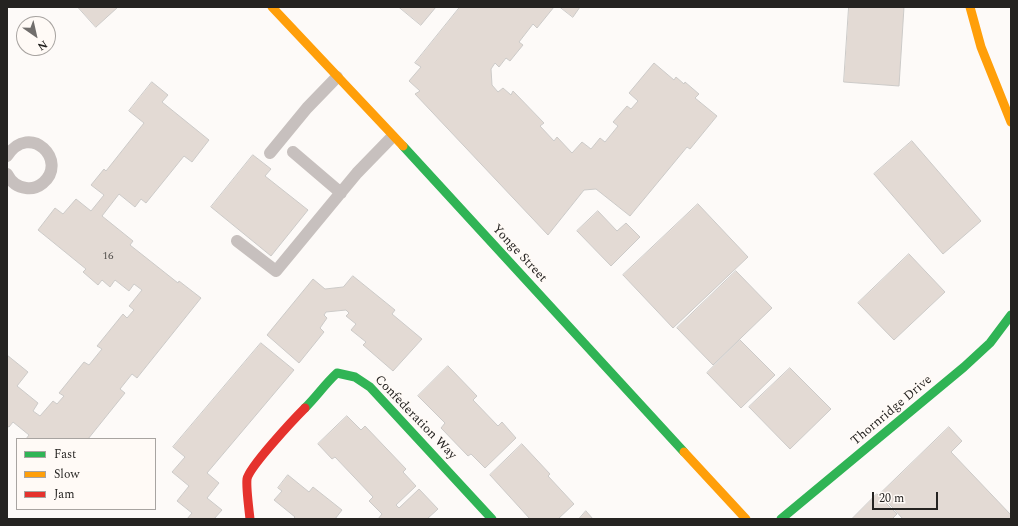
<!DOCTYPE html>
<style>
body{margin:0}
#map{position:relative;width:1018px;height:526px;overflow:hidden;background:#fdfaf8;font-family:Spectral,serif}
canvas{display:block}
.frame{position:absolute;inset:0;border:8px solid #252321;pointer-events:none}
.legend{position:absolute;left:16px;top:438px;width:140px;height:72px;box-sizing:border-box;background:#fffaf6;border:1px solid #a8a4a1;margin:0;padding:5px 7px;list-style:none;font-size:12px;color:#252321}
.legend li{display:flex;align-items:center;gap:8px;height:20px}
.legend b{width:20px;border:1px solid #a8a4a1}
.north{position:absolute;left:16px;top:16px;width:40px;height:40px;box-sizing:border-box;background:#fffaf6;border:1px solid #a8a4a1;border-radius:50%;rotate:146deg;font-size:11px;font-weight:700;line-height:16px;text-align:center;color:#252321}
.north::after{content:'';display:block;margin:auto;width:14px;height:18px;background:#716e6c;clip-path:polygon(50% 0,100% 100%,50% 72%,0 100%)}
.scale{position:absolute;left:872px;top:492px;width:66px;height:18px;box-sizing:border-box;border:2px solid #252321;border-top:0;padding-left:5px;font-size:12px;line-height:14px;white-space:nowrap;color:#252321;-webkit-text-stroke:3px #fffaf6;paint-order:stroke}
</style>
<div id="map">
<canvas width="1018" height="526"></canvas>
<div class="frame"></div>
<ul class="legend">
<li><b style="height:5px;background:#30b455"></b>Fast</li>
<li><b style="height:5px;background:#ff9f0a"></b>Slow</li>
<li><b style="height:5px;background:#e5322d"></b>Jam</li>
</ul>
<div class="north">N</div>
<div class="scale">20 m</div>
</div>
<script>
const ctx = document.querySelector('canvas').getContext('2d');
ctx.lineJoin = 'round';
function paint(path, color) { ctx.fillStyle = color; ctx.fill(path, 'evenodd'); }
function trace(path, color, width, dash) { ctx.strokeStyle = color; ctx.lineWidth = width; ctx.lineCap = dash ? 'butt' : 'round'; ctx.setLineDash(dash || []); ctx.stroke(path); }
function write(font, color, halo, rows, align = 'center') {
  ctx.font = font + ' Spectral,serif'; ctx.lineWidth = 3.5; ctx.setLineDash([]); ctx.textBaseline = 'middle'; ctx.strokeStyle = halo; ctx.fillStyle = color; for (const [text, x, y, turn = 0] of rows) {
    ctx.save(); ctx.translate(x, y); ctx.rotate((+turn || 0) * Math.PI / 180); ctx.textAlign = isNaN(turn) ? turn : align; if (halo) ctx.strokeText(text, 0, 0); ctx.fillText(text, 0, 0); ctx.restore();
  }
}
const building = new Path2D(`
 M 78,7 L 118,7 L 96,27 Z
 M 399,7 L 436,7 L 421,25 Z
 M 460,7 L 554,7 L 537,28 L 533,24 L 519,42 L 523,45 L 510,61 L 506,58 L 499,67 L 495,63 L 491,69 L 492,85 L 498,92 L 503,88 L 511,95 L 513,91 L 544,123 L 540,126 L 554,141 L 557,137 L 572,153 L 582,142 L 591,149 L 600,138 L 605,142 L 618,126 L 613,122 L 627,106 L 631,109 L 638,101 L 629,93 L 654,63 L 674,80 L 676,77 L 684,84 L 685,82 L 699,94 L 695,98 L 717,116 L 690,149 L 687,147 L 630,216 L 596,189 L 584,190 L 548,235 L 415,94 L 420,91 L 409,81 L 421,67 L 415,63 Z
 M 560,7 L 580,7 L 573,17 Z
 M 849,7 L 904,7 L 899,86 L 844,82 Z
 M 152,82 L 168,95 L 162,102 L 209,140 L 192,162 L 184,156 L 146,203 L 141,199 L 135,207 L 119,194 L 102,216 L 133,241 L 130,245 L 178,283 L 179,281 L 201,298 L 137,378 L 132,374 L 120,389 L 125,393 L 88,439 L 26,439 L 29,435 L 13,422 L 9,427 L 7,426 L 7,355 L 28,372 L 17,386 L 38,403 L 33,411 L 40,416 L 53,401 L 57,404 L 64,396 L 59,393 L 84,362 L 89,365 L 102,349 L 97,346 L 123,314 L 127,318 L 134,310 L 129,306 L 142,290 L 134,284 L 129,291 L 115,280 L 110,287 L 102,280 L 98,285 L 83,272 L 86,269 L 38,230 L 55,208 L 63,214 L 76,199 L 91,211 L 104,195 L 91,185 L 104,169 L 106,171 L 144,123 L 129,111 Z
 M 912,141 L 981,221 L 943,254 L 874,174 Z
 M 253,155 L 271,169 L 265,176 L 308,210 L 271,256 L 211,207 Z
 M 698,204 L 748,257 L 673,328 L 623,275 Z
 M 598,211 L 617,231 L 626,223 L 640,237 L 611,266 L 577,231 Z
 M 909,254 L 945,292 L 894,340 L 858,303 Z
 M 736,271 L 772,308 L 713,365 L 677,328 Z
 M 353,276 L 395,310 L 392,314 L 422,339 L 393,371 L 363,345 L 366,342 L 351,330 L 356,324 L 346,316 L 349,313 L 346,310 L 326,312 L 324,315 L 327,318 L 320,328 L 324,332 L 299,363 L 267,335 L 313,279 L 325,289 L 343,287 Z
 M 740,340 L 775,375 L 741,408 L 707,373 Z
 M 261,343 L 294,370 L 207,473 L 219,483 L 207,498 L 222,510 L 214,519 L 187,519 L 192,513 L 177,501 L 189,486 L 172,472 L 185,457 L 173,447 Z
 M 448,366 L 477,396 L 473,400 L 498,426 L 502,422 L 516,438 L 485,468 L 471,454 L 468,456 L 441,428 L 445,423 L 418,396 Z
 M 790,368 L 831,409 L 790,449 L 749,407 Z
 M 347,416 L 361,430 L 365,426 L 406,469 L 403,472 L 416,486 L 396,505 L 399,508 L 419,489 L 438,509 L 427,519 L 378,519 L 382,514 L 369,501 L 373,497 L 335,457 L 332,459 L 318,444 Z
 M 949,427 L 962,441 L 951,452 L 1011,515 L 1011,519 L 903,519 L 880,494 Z
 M 522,444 L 550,474 L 548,476 L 574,504 L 558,519 L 530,519 L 490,475 Z
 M 288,475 L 309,492 L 313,487 L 342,510 L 335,519 L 293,519 L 295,517 L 274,500 L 282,491 L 278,488 Z
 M 877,494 L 897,514 L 892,519 L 852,519 Z
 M 586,511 L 593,519 L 579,519 Z`);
const lane = new Path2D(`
 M 293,152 L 341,193
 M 270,153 L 307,108 L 337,77
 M 7,156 C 30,121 69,161 43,183 C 38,187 32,189 26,188 C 17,187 11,182 7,174
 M 237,241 L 276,271 L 357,173 L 392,137`);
const fast = new Path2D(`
 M 403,146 L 684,452
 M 305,408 C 317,396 325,384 337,373 L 355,377 L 370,387 L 492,519
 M 781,519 L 964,367 L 990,343 L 1011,315`);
const slow = new Path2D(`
 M 272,7 L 403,146
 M 970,7 L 981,47 L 1011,122
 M 684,452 L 746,519`);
const jam = new Path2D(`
 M 250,519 C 249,509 246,488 247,479 C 249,467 295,418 305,408`);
const numberNames = [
 ["16",108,257]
];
const streetNames = [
 ["Yonge Street",519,254,47],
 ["Thornridge Drive",892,411,-40],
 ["Confederation Way",415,418,46]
];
paint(building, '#e3dad4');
trace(building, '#cccac8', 1);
trace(lane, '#c7c0be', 12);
trace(fast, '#30b455', 9);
trace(slow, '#ff9f0a', 9);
trace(jam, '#e5322d', 9);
write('11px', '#54514e', null, numberNames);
write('13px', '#252321', '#fffaf6', streetNames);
</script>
